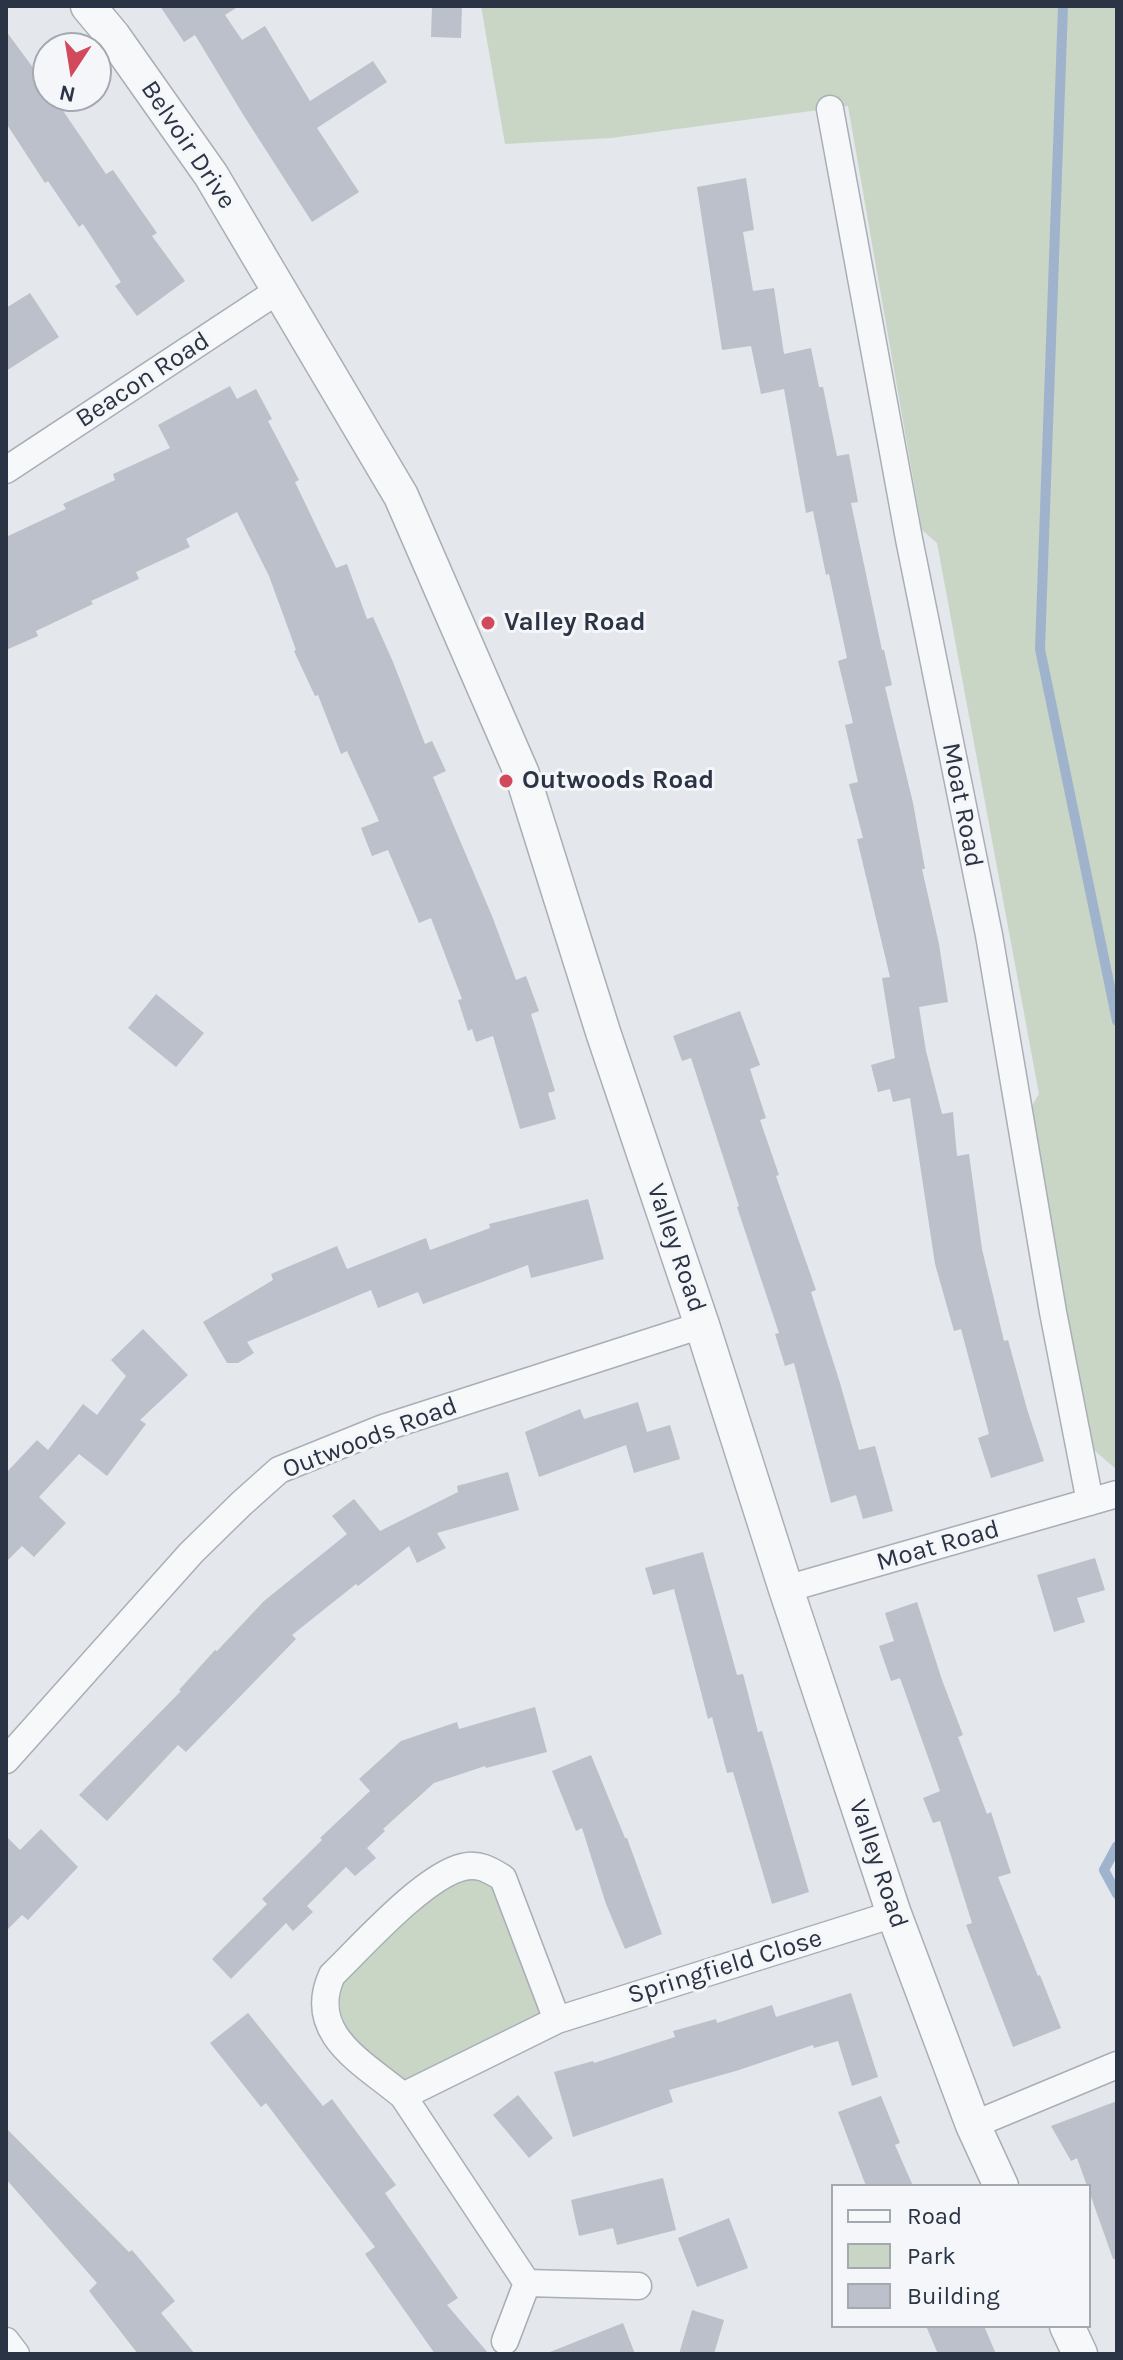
<!DOCTYPE html>
<style>
body{margin:0}
#map{position:relative;width:1123px;height:2360px;overflow:hidden;background:#e4e7ec;font-family:Karla,sans-serif}
canvas{display:block}
.frame{position:absolute;inset:0;border:8px solid #2b3445;pointer-events:none}
.legend{position:absolute;left:831px;top:2184px;width:260px;height:144px;box-sizing:border-box;background:#f4f6f9;border:2px solid #a4a8b1;margin:0;padding:10px 14px;list-style:none;font-size:24px;color:#2b3445}
.legend li{display:flex;align-items:center;gap:16px;height:40px}
.legend b{width:40px;border:2px solid #a4a8b1}
.north{position:absolute;left:32px;top:32px;width:80px;height:80px;box-sizing:border-box;background:#f4f6f9;border:2px solid #a4a8b1;border-radius:50%;rotate:192deg;font-size:22px;font-weight:700;line-height:32px;text-align:center;color:#2b3445}
.north::after{content:'';display:block;margin:auto;width:28px;height:36px;background:#d1495b;clip-path:polygon(50% 0,100% 100%,50% 72%,0 100%)}
</style>
<div id="map">
<canvas width="1123" height="2360"></canvas>
<div class="frame"></div>
<ul class="legend">
<li><b style="height:10px;background:#f7f8fa"></b>Road</li>
<li><b style="height:22px;background:#c9d6c5"></b>Park</li>
<li><b style="height:22px;background:#bbc0ca"></b>Building</li>
</ul>
<div class="north">N</div>
</div>
<script>
const ctx = document.querySelector('canvas').getContext('2d');
ctx.lineJoin = 'round';
function paint(path, color) { ctx.fillStyle = color; ctx.fill(path, 'evenodd'); }
function trace(path, color, width, dash) { ctx.strokeStyle = color; ctx.lineWidth = width; ctx.lineCap = dash ? 'butt' : 'round'; ctx.setLineDash(dash || []); ctx.stroke(path); }
function write(font, color, halo, rows, align = 'center') {
  ctx.font = font + ' Karla,sans-serif'; ctx.lineWidth = 6; ctx.setLineDash([]); ctx.textBaseline = 'middle'; ctx.strokeStyle = halo; ctx.fillStyle = color; for (const [text, x, y, turn = 0] of rows) {
    ctx.save(); ctx.translate(x, y); ctx.rotate((+turn || 0) * Math.PI / 180); ctx.textAlign = isNaN(turn) ? turn : align; if (halo) ctx.strokeText(text, 0, 0); ctx.fillText(text, 0, 0); ctx.restore();
  }
}
const green = new Path2D(`
 M 481,6 L 1117,6 L 1117,1470 L 1094,1450 L 1083,1406 L 1030,1109 L 1039,1094 L 937,543 L 922,530 L 848,106 L 611,138 L 505,144 Z
 M 485,1867 L 557,2020 L 403,2096 L 338,2042 L 325,1989 L 422,1889 Z`);
const stream = new Path2D(`
 M 1063,6 L 1040,649 L 1117,1021
 M 1117,1846 L 1104,1870 L 1117,1894`);
const building = new Path2D(`
 M 160,6 L 239,6 L 225,15 L 242,40 L 265,26 L 310,101 L 373,61 L 387,82 L 317,128 L 359,192 L 312,222 L 244,116 L 195,35 L 184,42 Z
 M 432,6 L 462,6 L 461,38 L 431,37 Z
 M 6,31 L 48,88 L 48,96 L 53,96 L 106,174 L 113,170 L 157,233 L 152,236 L 185,281 L 137,316 L 115,286 L 121,282 L 83,224 L 79,227 L 48,181 L 45,183 L 6,123 Z
 M 746,178 L 754,230 L 743,232 L 753,291 L 774,288 L 784,354 L 811,348 L 819,387 L 823,387 L 837,456 L 849,454 L 858,502 L 851,503 L 882,650 L 884,650 L 892,685 L 885,687 L 913,803 L 925,869 L 922,869 L 939,944 L 948,1002 L 919,1007 L 926,1051 L 942,1114 L 953,1112 L 957,1156 L 969,1154 L 982,1249 L 1004,1341 L 1008,1340 L 1027,1409 L 1044,1461 L 991,1478 L 978,1438 L 989,1434 L 961,1329 L 954,1331 L 935,1264 L 910,1098 L 893,1102 L 890,1089 L 878,1092 L 871,1065 L 895,1058 L 882,978 L 890,977 L 857,839 L 863,838 L 849,784 L 858,782 L 845,725 L 853,723 L 838,661 L 847,658 L 829,574 L 826,575 L 813,511 L 806,513 L 784,389 L 761,394 L 751,346 L 722,350 L 697,187 Z
 M 30,293 L 59,337 L 6,371 L 6,308 Z
 M 230,386 L 237,399 L 256,389 L 272,419 L 268,421 L 299,480 L 295,482 L 336,568 L 347,564 L 367,619 L 373,617 L 393,662 L 425,744 L 432,741 L 446,771 L 433,777 L 492,916 L 516,980 L 526,976 L 539,1011 L 531,1014 L 555,1091 L 548,1093 L 556,1119 L 520,1129 L 493,1036 L 476,1042 L 472,1029 L 468,1031 L 458,1000 L 462,999 L 431,918 L 419,923 L 388,850 L 372,856 L 361,828 L 379,821 L 347,751 L 341,754 L 318,695 L 315,696 L 294,651 L 296,650 L 269,576 L 237,512 L 186,539 L 190,547 L 136,572 L 139,579 L 91,601 L 93,604 L 36,631 L 38,636 L 6,650 L 6,537 L 66,509 L 63,504 L 115,480 L 113,474 L 170,448 L 158,425 Z
 M 156,994 L 204,1033 L 176,1067 L 128,1028 Z
 M 740,1011 L 760,1065 L 750,1069 L 766,1118 L 760,1120 L 779,1175 L 776,1176 L 816,1290 L 811,1292 L 840,1383 L 859,1450 L 875,1446 L 893,1511 L 863,1519 L 856,1495 L 831,1503 L 794,1363 L 785,1366 L 775,1334 L 779,1333 L 737,1207 L 739,1206 L 691,1058 L 682,1061 L 673,1036 Z
 M 588,1199 L 604,1259 L 531,1278 L 528,1265 L 423,1304 L 418,1292 L 378,1308 L 371,1290 L 247,1342 L 254,1353 L 238,1363 L 227,1363 L 203,1322 L 273,1280 L 271,1274 L 337,1246 L 347,1269 L 426,1238 L 430,1250 L 490,1228 L 489,1224 Z
 M 143,1329 L 188,1375 L 140,1420 L 146,1424 L 107,1476 L 79,1454 L 39,1497 L 66,1523 L 34,1557 L 22,1546 L 6,1562 L 6,1473 L 37,1440 L 48,1450 L 83,1404 L 97,1415 L 126,1376 L 111,1360 Z
 M 638,1402 L 647,1432 L 670,1425 L 680,1459 L 634,1473 L 626,1445 L 539,1477 L 525,1432 L 580,1409 L 584,1419 Z
 M 508,1472 L 519,1510 L 437,1533 L 446,1548 L 417,1563 L 409,1546 L 358,1586 L 356,1584 L 292,1635 L 296,1639 L 186,1752 L 178,1745 L 107,1821 L 79,1795 L 181,1691 L 179,1690 L 215,1650 L 217,1651 L 264,1601 L 347,1534 L 332,1516 L 354,1499 L 380,1531 L 458,1492 L 457,1486 Z
 M 703,1552 L 737,1675 L 743,1674 L 758,1732 L 762,1731 L 809,1892 L 772,1904 L 733,1772 L 727,1773 L 712,1717 L 708,1719 L 674,1589 L 653,1595 L 645,1568 Z
 M 1095,1558 L 1105,1590 L 1077,1598 L 1085,1622 L 1054,1632 L 1037,1575 Z
 M 917,1602 L 942,1680 L 963,1735 L 958,1737 L 987,1814 L 991,1812 L 1011,1873 L 998,1877 L 1038,1976 L 1040,1975 L 1061,2028 L 1013,2047 L 966,1925 L 972,1923 L 940,1821 L 933,1823 L 923,1798 L 940,1791 L 900,1678 L 891,1681 L 879,1646 L 894,1641 L 885,1613 Z
 M 535,1707 L 547,1752 L 486,1768 L 485,1766 L 434,1783 L 383,1829 L 385,1831 L 367,1848 L 376,1858 L 355,1876 L 346,1867 L 307,1906 L 313,1912 L 293,1931 L 286,1923 L 231,1979 L 212,1959 L 267,1904 L 262,1899 L 322,1840 L 320,1838 L 370,1791 L 359,1779 L 401,1741 L 457,1722 L 459,1729 Z
 M 591,1755 L 625,1838 L 627,1838 L 662,1934 L 625,1949 L 606,1904 L 582,1828 L 576,1831 L 552,1771 Z
 M 41,1829 L 78,1867 L 28,1920 L 22,1915 L 6,1931 L 6,1836 L 20,1850 Z
 M 851,1993 L 878,2077 L 852,2086 L 838,2041 L 814,2048 L 813,2045 L 739,2070 L 669,2090 L 673,2102 L 573,2137 L 554,2072 L 593,2061 L 594,2063 L 675,2037 L 673,2031 L 716,2019 L 717,2023 L 772,2005 L 776,2017 Z
 M 248,2013 L 323,2106 L 332,2099 L 396,2185 L 385,2193 L 458,2298 L 447,2305 L 489,2354 L 435,2354 L 365,2254 L 375,2247 L 266,2103 L 261,2107 L 210,2043 Z
 M 518,2095 L 553,2138 L 529,2158 L 493,2115 Z
 M 881,2096 L 900,2143 L 895,2145 L 913,2186 L 866,2186 L 838,2112 Z
 M 1117,2101 L 1117,2259 L 1113,2259 L 1089,2191 L 1089,2186 L 1087,2186 L 1077,2158 L 1071,2161 L 1051,2126 Z
 M 6,2128 L 129,2252 L 132,2250 L 175,2301 L 161,2313 L 195,2354 L 138,2354 L 89,2291 L 97,2283 L 6,2179 Z
 M 663,2178 L 676,2230 L 617,2245 L 613,2228 L 579,2236 L 571,2200 Z
 M 729,2218 L 748,2268 L 697,2287 L 678,2238 Z
 M 692,2310 L 724,2320 L 714,2354 L 679,2354 Z
 M 623,2323 L 635,2354 L 550,2354 L 550,2352 Z
 M 926,2326 L 984,2326 L 996,2354 L 938,2354 Z`);
const minor = new Path2D(`
 M 830,109 L 909,539 L 989,935 L 1053,1312 L 1090,1502
 M 6,470 L 279,290
 M 786,1589 L 1117,1494
 M 6,1760 L 191,1553 L 241,1504 L 279,1470 L 383,1428 L 702,1325
 M 403,2096 C 364,2063 305,2034 332,1975 C 362,1946 424,1876 463,1867 C 479,1863 490,1870 503,1878 L 557,2020
 M 973,2125 L 1117,2065
 M 527,2283 L 403,2096 L 557,2020 L 894,1914
 M 6,2341 L 16,2354
 M 505,2341 L 527,2283 L 638,2286`);
const tertiary = new Path2D(`
 M 88,6 L 113,36 L 211,175 L 401,496 L 522,774 L 603,1032 L 702,1325 L 786,1589 L 894,1914 L 973,2125 L 1001,2186
 M 1067,2326 L 1080,2354`);
const markers = [
 [488,623,8,"#d1495b"],
 [506,781,8,"#d1495b"]
];
const streetNames = [
 ["Belvoir Drive",188,145,56],
 ["Beacon Road",143,380,-33],
 ["Moat Road",962,805,79],
 ["Valley Road",676,1248,71],
 ["Outwoods Road",370,1438,-21],
 ["Moat Road",938,1546,-16],
 ["Valley Road",878,1864,71],
 ["Springfield Close",725,1967,-17]
];
const poiNames = [
 ["Valley Road",504,623],
 ["Outwoods Road",522,781]
];
paint(green, '#c9d6c5');
trace(stream, '#9fb4cc', 10);
paint(building, '#bbc0ca');
trace(minor, '#a9aeb7', 29);
trace(tertiary, '#a9aeb7', 37);
trace(minor, '#f7f8fa', 26);
trace(tertiary, '#f7f8fa', 34);
for (const [x, y, r, color] of markers) { const dot = new Path2D(); dot.arc(x, y, r, 0, 2 * Math.PI); ctx.fillStyle = color; ctx.fill(dot); trace(dot, '#f4f6f9', 3); }
write('26px', '#2b3445', '#f4f6f9', streetNames);
write('bold 26px', '#2b3445', '#f4f6f9', poiNames, 'left');
</script>
